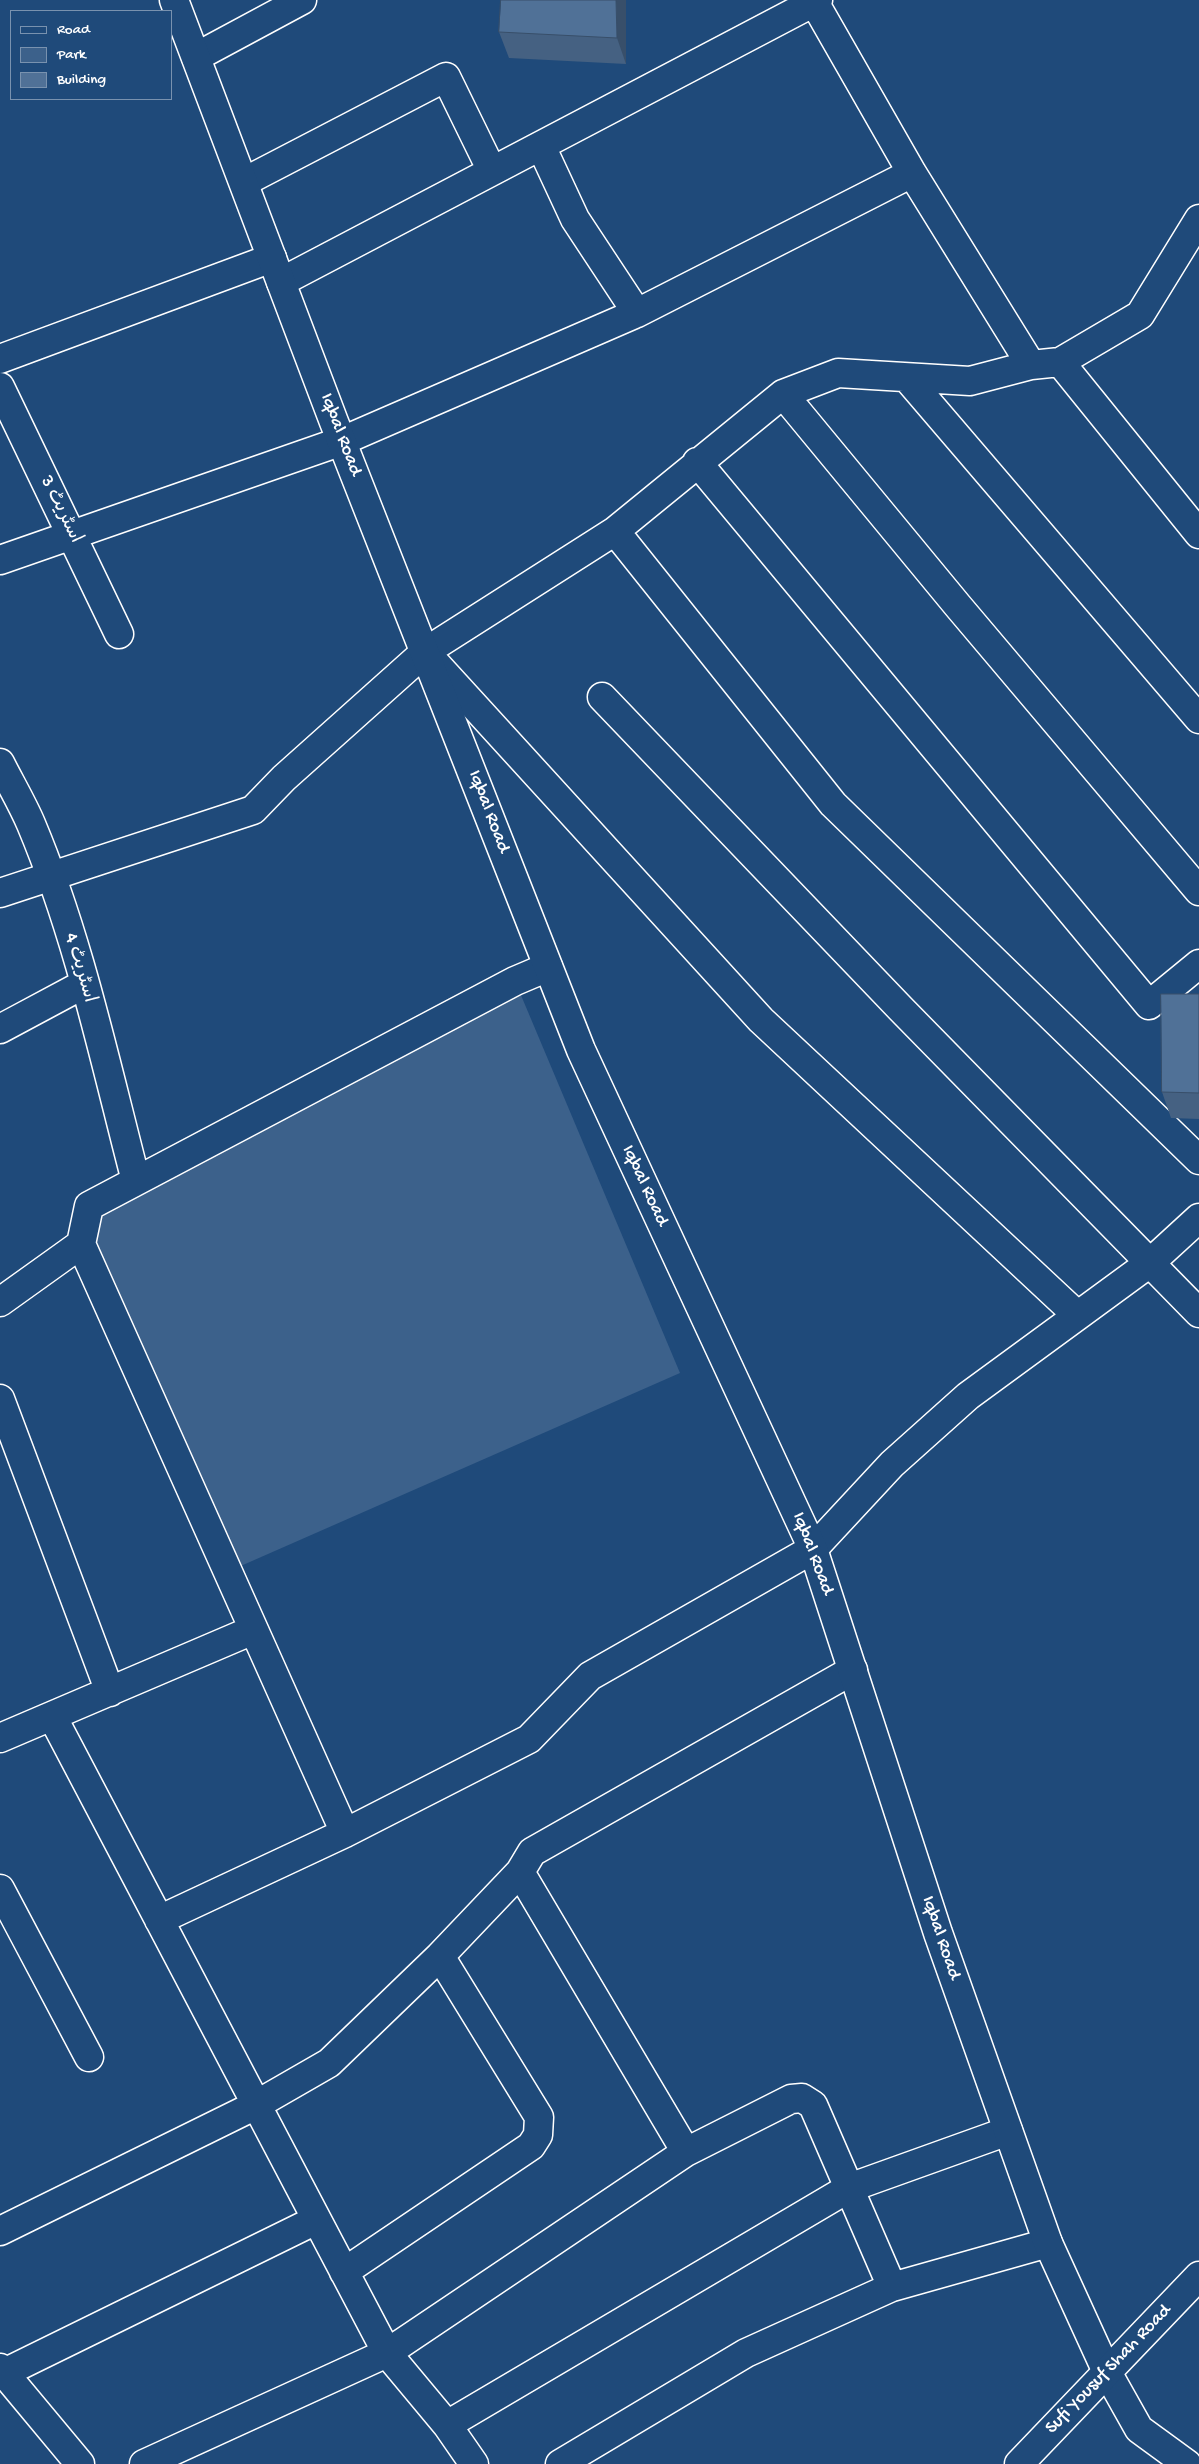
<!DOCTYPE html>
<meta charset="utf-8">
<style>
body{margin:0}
#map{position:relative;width:1199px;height:2464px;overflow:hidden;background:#1f4a7a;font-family:"Gochi Hand",sans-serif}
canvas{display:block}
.legend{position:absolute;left:10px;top:10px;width:162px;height:90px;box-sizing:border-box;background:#1f4a7a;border:1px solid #7992af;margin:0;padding:6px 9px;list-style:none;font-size:15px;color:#fff}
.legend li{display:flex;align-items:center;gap:10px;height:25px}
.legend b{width:25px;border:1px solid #7992af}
</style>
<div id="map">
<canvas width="1199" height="2464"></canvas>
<ul class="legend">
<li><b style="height:6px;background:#1f4a7a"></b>Road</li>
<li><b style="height:14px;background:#3c618b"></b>Park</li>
<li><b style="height:14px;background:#507197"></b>Building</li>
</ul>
</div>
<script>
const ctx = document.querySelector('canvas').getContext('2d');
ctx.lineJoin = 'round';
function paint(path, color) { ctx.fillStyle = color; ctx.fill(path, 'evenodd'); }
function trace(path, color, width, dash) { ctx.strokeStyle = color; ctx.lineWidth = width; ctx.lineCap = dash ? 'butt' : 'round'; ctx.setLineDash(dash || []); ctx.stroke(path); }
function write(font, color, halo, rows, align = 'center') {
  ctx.font = font + ' "Gochi Hand","Playpen Sans Arabic",sans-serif'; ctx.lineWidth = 4; ctx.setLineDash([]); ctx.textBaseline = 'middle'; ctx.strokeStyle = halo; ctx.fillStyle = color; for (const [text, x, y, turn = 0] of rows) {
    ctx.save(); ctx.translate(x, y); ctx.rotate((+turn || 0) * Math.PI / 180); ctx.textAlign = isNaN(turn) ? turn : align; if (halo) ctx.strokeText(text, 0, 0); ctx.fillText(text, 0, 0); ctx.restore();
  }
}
const green = new Path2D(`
 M 515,981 L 680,1373 L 227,1572 L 81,1244 L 89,1206 Z`);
const minor = new Path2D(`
 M 813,0 L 912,173 L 1031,365
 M 196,57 L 302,0
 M 541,146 L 575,219 L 637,313
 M 244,182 L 446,77 L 492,171
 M 281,282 L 818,0
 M 0,359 L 272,258
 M 1060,362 L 1199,534
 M 907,378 L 1199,719
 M 0,387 L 119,634
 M 783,394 L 958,606 L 1199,891
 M 697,462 L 1149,1005 L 1199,964
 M 615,531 L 833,804 L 1199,1160
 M 0,560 L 342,441 L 637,313 L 912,173
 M 426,653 L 761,1020 L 1077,1315
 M 602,697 L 901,1009 L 1199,1313
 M 0,763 C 10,783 22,803 31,824 C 79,938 105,1062 136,1181
 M 0,893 L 253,810 L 284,778 L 425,652 L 615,531 L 783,394 L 838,373 L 970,381 L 1031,365 L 1060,362 L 1140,315 L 1199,219
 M 0,1029 L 84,984
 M 0,1302 L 81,1244
 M 0,1399 L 110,1692
 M 52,1716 L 387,2353 L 447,2425 L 474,2464
 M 0,1738 L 253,1630
 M 345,1833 L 81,1244 L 89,1206 L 515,981 L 548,967
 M 520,1872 L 686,2152
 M 0,1889 L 89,2057
 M 159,1920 L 345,1833 L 529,1739 L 590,1676 L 813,1549 L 892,1464 L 968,1396 L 1151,1262 L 1199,1218
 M 0,2231 L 256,2105 L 329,2063 L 440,1956 L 520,1872 L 532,1852 L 853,1670
 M 344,2272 L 531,2146 L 538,2135 L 539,2117 L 440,1956
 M 0,2368 L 80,2464
 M 1107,2372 L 1139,2429 L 1187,2464
 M 0,2375 L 316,2220
 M 447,2425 L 849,2188 L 1008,2131
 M 144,2464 L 387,2353 L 686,2152 L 791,2099 L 802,2098 L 813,2105 L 892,2287
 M 560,2464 L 746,2353 L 892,2287 L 1048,2243`);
const tertiary = new Path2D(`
 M 174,0 L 334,422 L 581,1050 L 813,1549 L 938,1933 L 1048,2243 L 1107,2372`);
const secondary = new Path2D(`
 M 1019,2464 L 1199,2276`);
const wall = new Path2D(`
 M 626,0 L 626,64 L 509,58 L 499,32 Z
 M 1199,994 L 1199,1119 L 1171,1118 L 1162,1092 Z`);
const shadedWall = new Path2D(`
 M 616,0 L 626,0 L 626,64 L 617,38 Z`);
const building = new Path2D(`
 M 501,0 L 616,0 L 617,38 L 499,32 Z
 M 1161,994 L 1199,994 L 1199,1093 L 1162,1092 Z`);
const streetNames = [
 ["Iqbal Road",340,435,69],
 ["اسٹریٹ 3",60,510,64],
 ["Iqbal Road",488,812,69],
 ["اسٹریٹ 4",79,968,74],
 ["Iqbal Road",644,1186,65],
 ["Iqbal Road",812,1554,69],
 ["Iqbal Road",940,1938,71],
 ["Sufi Yousuf Shah Road",1109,2370,-46]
];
paint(green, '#3c618b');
trace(minor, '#fff', 31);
trace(tertiary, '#fff', 31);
trace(secondary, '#fff', 31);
trace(minor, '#1f4a7a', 28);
trace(tertiary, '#1f4a7a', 28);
trace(secondary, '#1f4a7a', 28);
paint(wall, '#456182');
paint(shadedWall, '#384f6a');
paint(building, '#507197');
trace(building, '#384f6a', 1);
write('19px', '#fff', '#1f4a7a', streetNames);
</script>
